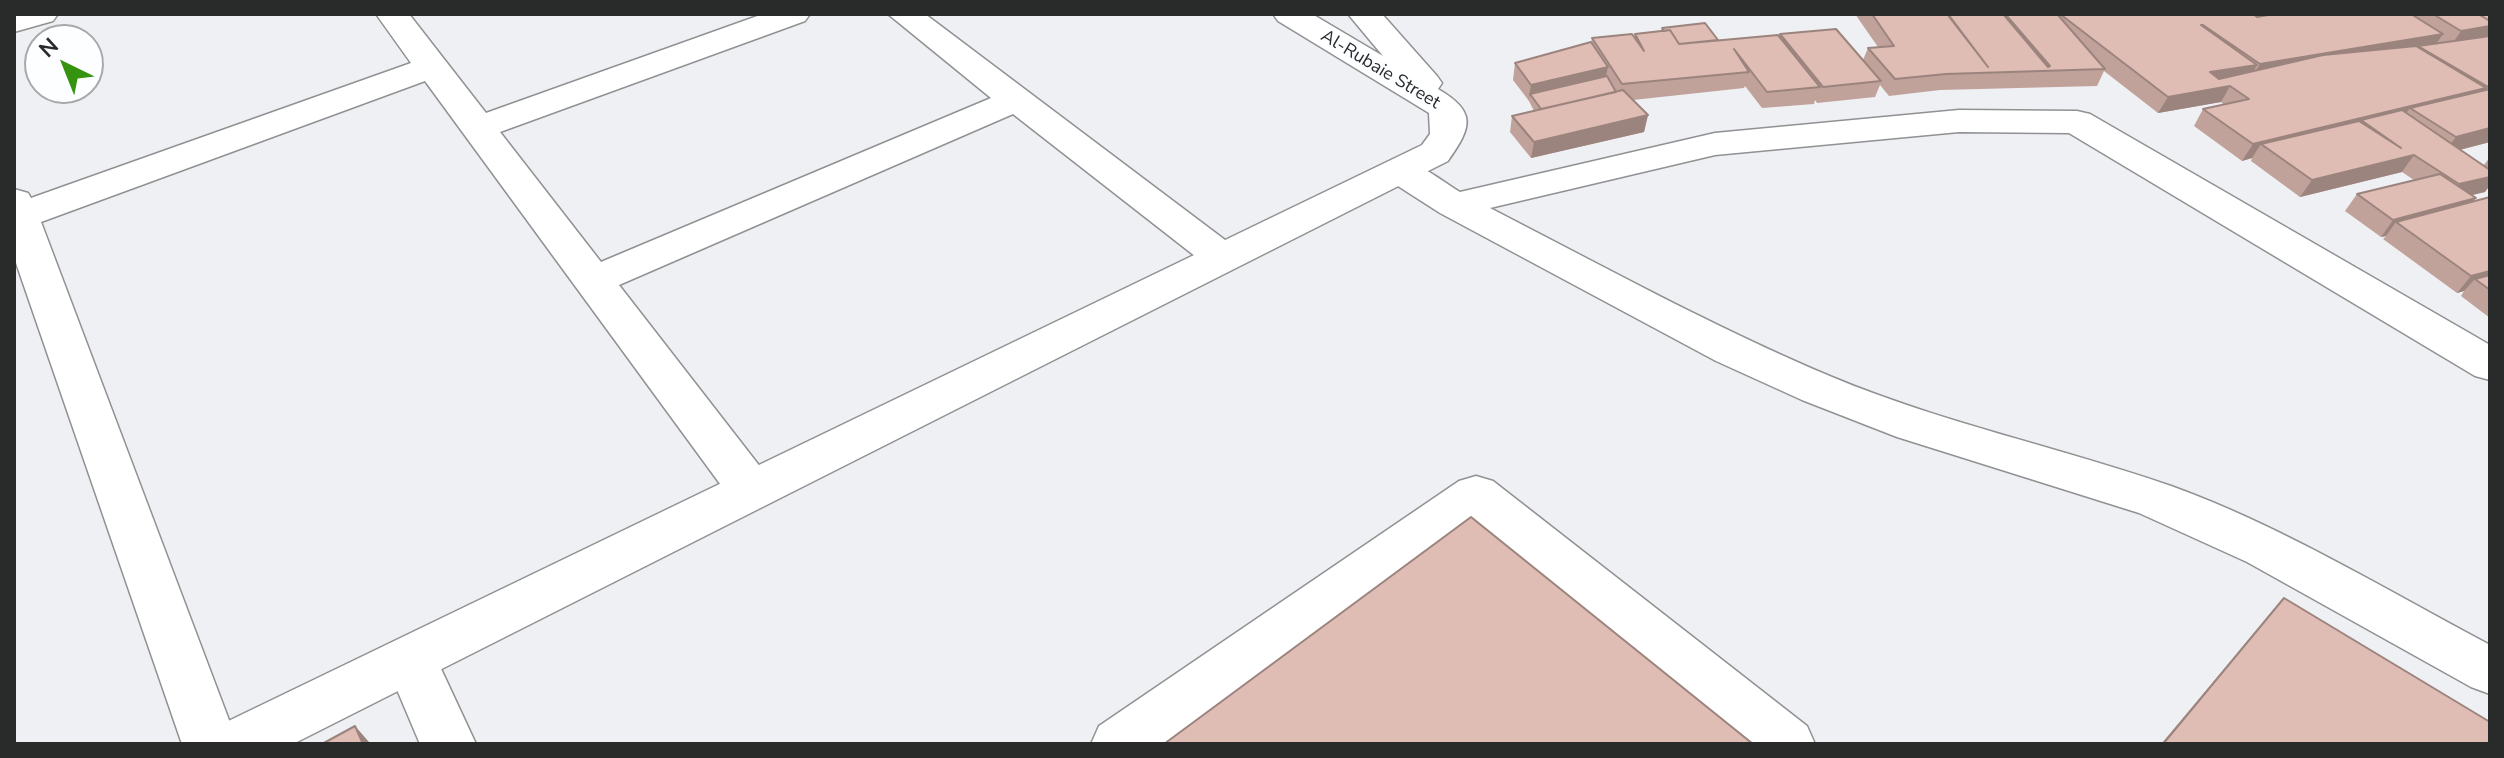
<!DOCTYPE html>
<style>
body{margin:0}
#map{position:relative;width:2504px;height:758px;overflow:hidden;background:#eff0f3;font-family:"Nunito Sans",sans-serif}
canvas{display:block}
.frame{position:absolute;inset:0;border:16px solid #292a2a;pointer-events:none}
.north{position:absolute;left:24px;top:24px;width:80px;height:80px;box-sizing:border-box;background:#fdfeff;border:2px solid #a8a9aa;border-radius:50%;rotate:317deg;font-size:22px;font-weight:700;line-height:32px;text-align:center;color:#292a2a}
.north::after{content:'';display:block;margin:auto;width:28px;height:36px;background:#35930f;clip-path:polygon(50% 0,100% 100%,50% 72%,0 100%)}
</style>
<div id="map">
<canvas width="2504" height="758"></canvas>
<div class="frame"></div>
<div class="north">N</div>
</div>
<script>
const ctx = document.querySelector('canvas').getContext('2d');
ctx.lineJoin = 'round';
function trace(path, color, width, dash) { ctx.strokeStyle = color; ctx.lineWidth = width; ctx.lineCap = dash ? 'butt' : 'round'; ctx.setLineDash(dash || []); ctx.stroke(path); }
function paint(path, color) { ctx.fillStyle = color; ctx.fill(path, 'evenodd'); }
function write(font, color, halo, rows, align = 'center') {
  ctx.font = font + ' "Nunito Sans",sans-serif'; ctx.lineWidth = 6; ctx.setLineDash([]); ctx.textBaseline = 'middle'; ctx.strokeStyle = halo; ctx.fillStyle = color; for (const [text, x, y, turn = 0] of rows) {
    ctx.save(); ctx.translate(x, y); ctx.rotate((+turn || 0) * Math.PI / 180); ctx.textAlign = isNaN(turn) ? turn : align; if (halo) ctx.strokeText(text, 0, 0); ctx.fillText(text, 0, 0); ctx.restore();
  }
}
const minor = new Path2D(`
 M 14,14 L 58,14 L 53,21 L 14,32 Z
 M 376,14 L 409,14 L 486,113 L 763,14 L 810,14 L 805,21 L 500,132 L 601,262 L 991,98 L 888,14 L 925,14 L 1237,249 L 1243,258 L 1237,267 L 1223,271 L 1209,267 L 1013,114 L 619,285 L 768,477 L 775,490 L 768,503 L 751,508 L 734,503 L 425,81 L 41,222 L 238,744 L 182,744 L 14,257 L 14,189 L 28,193 L 31,198 L 411,63 Z
 M 1959,110 L 2077,111 L 2090,114 L 2490,345 L 2490,380 L 2475,376 L 2069,133 L 1959,132 L 1715,155 L 1490,208 C 1603,266 1715,328 1832,377 C 1942,423 2059,447 2171,486 C 2282,526 2386,590 2490,645 L 2490,694 L 2471,687 L 2247,562 L 2139,513 L 1897,437 L 1802,400 L 1716,361 L 1440,213 L 1387,179 L 1381,171 L 1387,163 C 1414,156 1437,178 1460,192 L 1715,133 Z
 M 1476,476 L 1493,481 L 1807,726 L 1815,744 L 1746,744 L 1475,520 L 1163,744 L 1091,744 L 1099,726 L 1459,481 Z
 M 410,636 L 429,643 L 476,744 L 420,744 L 384,659 L 391,643 Z`);
const tertiary = new Path2D(`
 M 1273,14 L 1312,14 L 1383,56 L 1348,14 L 1382,14 L 1437,76 L 1442,83 L 1438,89 C 1477,112 1472,127 1448,161 L 293,744 L 210,744 L 218,726 L 1422,145 L 1430,134 L 1429,113 L 1278,21 Z`);
const wall = new Path2D(`
 M 1855,14 L 2490,14 L 2490,142 L 2460,150 L 2484,165 L 2490,157 L 2490,185 L 2485,192 L 2472,195 L 2474,201 L 2490,197 L 2490,318 L 2461,296 L 2464,291 L 2457,293 L 2383,239 L 2386,236 L 2381,237 L 2345,211 L 2357,194 L 2414,180 L 2402,172 L 2300,197 L 2251,161 L 2252,158 L 2242,161 L 2194,126 L 2203,109 L 2224,105 L 2221,102 L 2158,113 L 2104,71 L 2097,86 L 1940,90 L 1889,96 L 1880,85 L 1875,97 L 1817,103 L 1815,100 L 1814,104 L 1762,108 L 1745,86 L 1744,88 L 1633,100 L 1648,115 L 1644,132 L 1531,158 L 1510,132 L 1512,116 L 1534,111 L 1529,101 L 1513,80 L 1515,63 L 1591,43 L 1592,38 L 1634,37 L 1635,34 L 1661,31 L 1662,28 L 1718,40 L 1780,37 L 1780,34 L 1863,60 L 1868,48 L 1878,47 Z
 M 2284,598 L 2490,744 L 2161,744 Z`);
const shadedWall = new Path2D(`
 M 2490,26 L 2490,33 L 2485,41 L 2450,47 L 2461,31 Z
 M 2443,34 L 2432,50 L 2418,46 L 2413,53 L 2250,80 L 2260,64 Z
 M 2257,65 L 2248,81 L 2200,89 L 2210,72 Z
 M 1608,67 L 1604,84 L 1530,94 L 1528,102 L 1531,85 Z
 M 2230,86 L 2221,102 L 2158,113 L 2168,97 Z
 M 2486,88 L 2473,105 L 2410,108 L 2400,122 L 2361,120 L 2352,134 L 2261,144 L 2252,158 L 2242,161 L 2253,144 Z
 M 1648,115 L 1644,132 L 1531,158 L 1534,142 Z
 M 2490,128 L 2490,142 L 2443,154 L 2456,137 Z
 M 2414,155 L 2402,172 L 2300,197 L 2312,180 Z
 M 2490,177 L 2490,185 L 2485,192 L 2446,201 L 2459,184 Z
 M 2476,198 L 2463,215 L 2396,222 L 2386,236 L 2381,237 L 2393,220 Z
 M 2490,271 L 2490,284 L 2475,279 L 2464,291 L 2457,293 L 2471,276 Z
 M 355,726 L 369,742 L 370,744 L 363,744 Z`);
const building = new Path2D(`
 M 1872,14 L 1947,14 L 1988,67 L 1948,14 L 2058,15 L 2105,69 L 1946,74 L 1895,79 L 1868,48 L 1894,46 ZM 2004,15 L 2006,15 L 2050,66 L 2048,67 Z
 M 2060,14 L 2253,14 L 2257,17 L 2274,14 L 2411,14 L 2443,34 L 2260,64 L 2203,25 L 2201,25 L 2257,65 L 2210,72 L 2219,79 L 2323,55 L 2416,46 L 2486,88 L 2253,144 L 2203,109 L 2249,99 L 2230,86 L 2168,97 Z
 M 2253,14 L 2274,14 L 2257,17 Z
 M 2433,14 L 2478,14 L 2490,21 L 2490,26 L 2461,31 Z
 M 2478,14 L 2490,14 L 2490,21 Z
 M 1705,23 L 1718,40 L 1679,44 L 1670,30 L 1664,31 L 1662,28 Z
 M 1836,29 L 1881,81 L 1823,87 L 1780,34 Z
 M 1670,30 L 1679,44 L 1778,35 L 1820,87 L 1767,92 L 1734,49 L 1749,72 L 1622,84 L 1592,38 L 1632,34 L 1644,51 L 1635,34 Z
 M 2490,36 L 2490,88 L 2418,46 Z
 M 1591,42 L 1608,67 L 1531,85 L 1515,63 Z
 M 1607,76 L 1616,92 L 1541,109 L 1530,94 Z
 M 2490,89 L 2490,128 L 2456,137 L 2410,108 Z
 M 1623,90 L 1648,115 L 1534,142 L 1512,116 Z
 M 2402,110 L 2490,170 L 2490,177 L 2459,184 L 2414,155 L 2312,180 L 2261,144 L 2359,121 L 2401,148 L 2361,120 Z
 M 2440,174 L 2476,198 L 2393,220 L 2357,194 Z
 M 2490,197 L 2490,271 L 2471,276 L 2396,222 Z
 M 2490,275 L 2490,290 L 2475,279 Z
 M 1471,517 L 1753,744 L 1164,744 Z
 M 2284,598 L 2490,722 L 2490,744 L 2163,744 Z
 M 355,726 L 363,744 L 322,744 Z`);
const farStreetnames = [
 ["Al-Rubaie Street",1380,70,31]
];
trace(minor, '#909193', 3);
trace(tertiary, '#909193', 3);
paint(minor, '#fff');
paint(tertiary, '#fff');
paint(wall, '#c0a29b');
paint(shadedWall, '#9c847e');
paint(building, '#dfbcb4');
trace(building, '#9c847e', 2);
write('18px', '#292a2a', '#fdfeff', farStreetnames);
</script>
